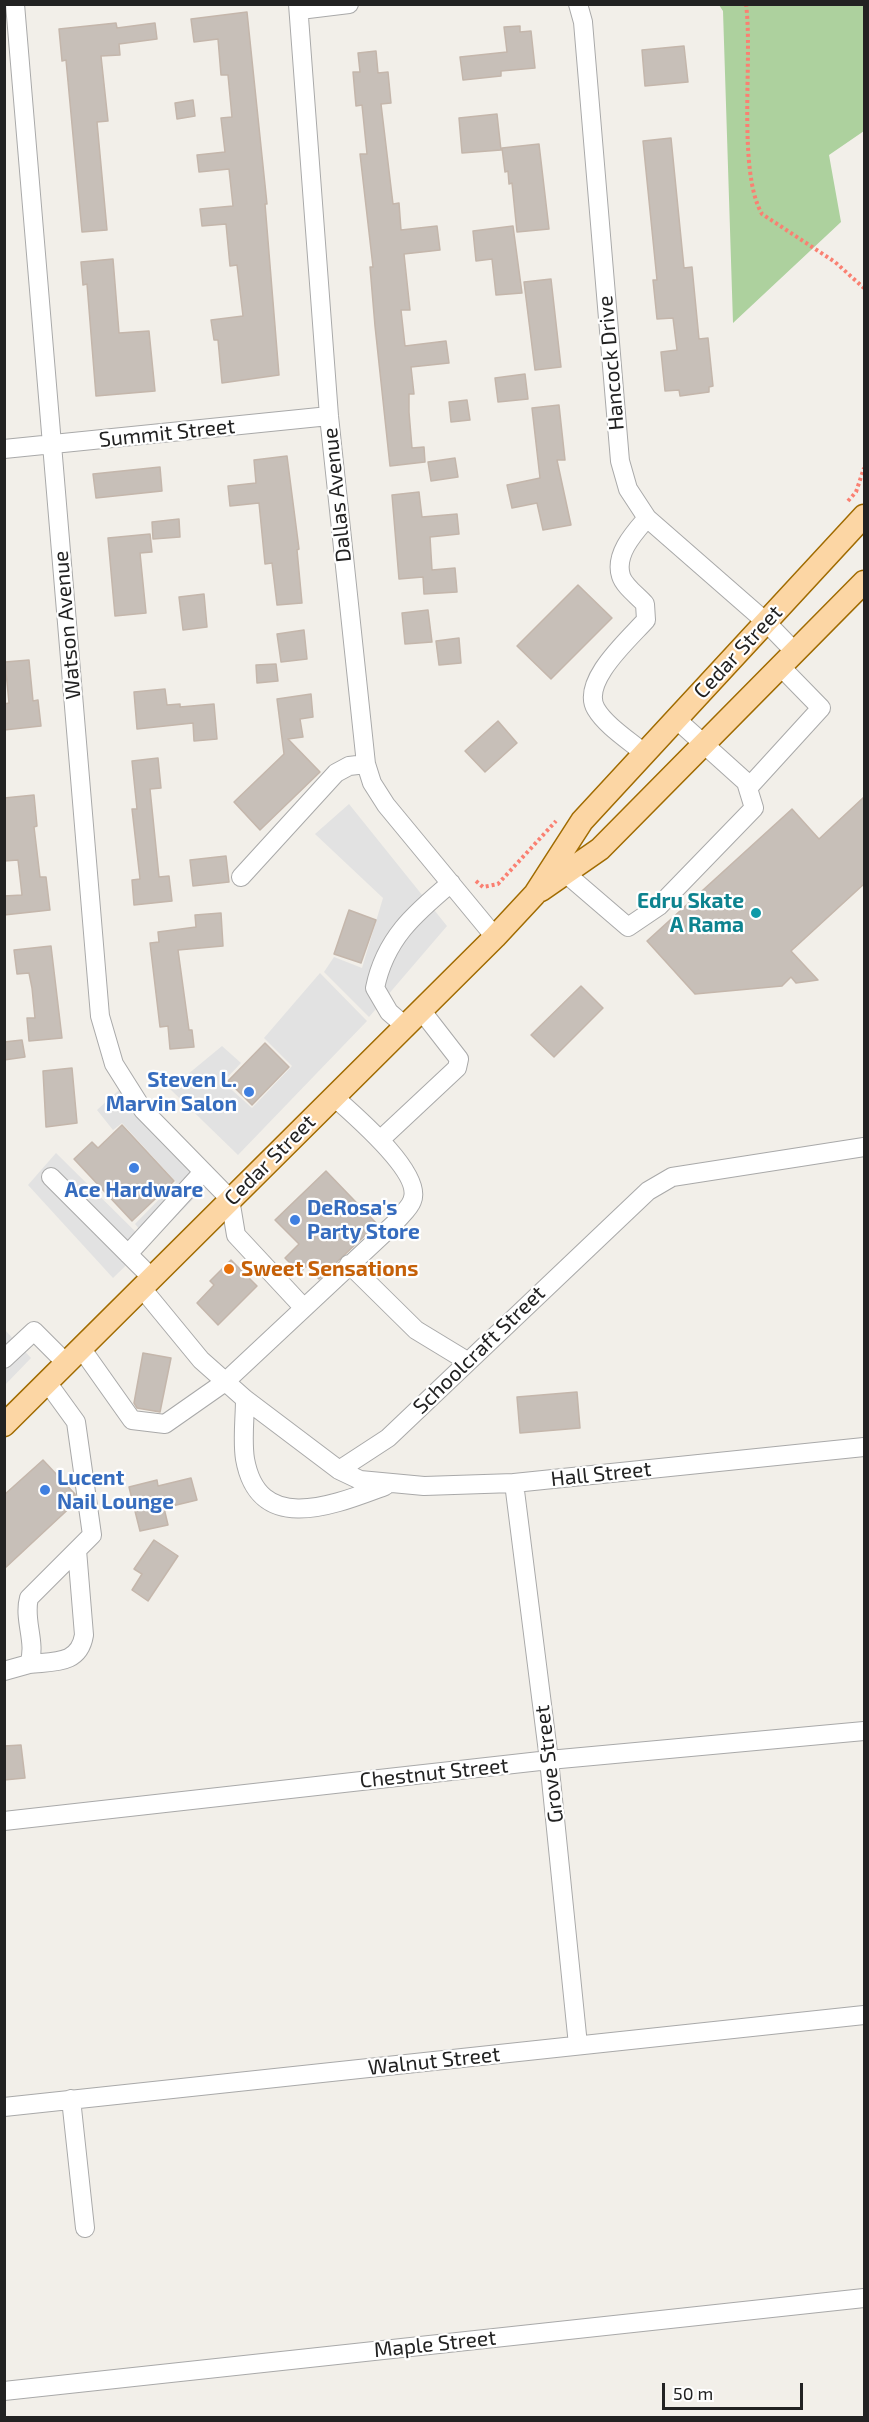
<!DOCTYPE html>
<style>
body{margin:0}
#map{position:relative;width:869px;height:2422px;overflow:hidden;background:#f2efe9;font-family:"Exo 2",sans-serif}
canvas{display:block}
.frame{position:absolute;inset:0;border:6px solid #222;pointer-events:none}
.scale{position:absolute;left:662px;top:2383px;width:141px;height:27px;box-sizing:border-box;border:3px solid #222;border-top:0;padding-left:8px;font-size:18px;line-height:21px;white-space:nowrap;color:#222;-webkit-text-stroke:4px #fff;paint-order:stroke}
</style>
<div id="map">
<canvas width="869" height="2422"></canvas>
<div class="frame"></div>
<div class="scale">50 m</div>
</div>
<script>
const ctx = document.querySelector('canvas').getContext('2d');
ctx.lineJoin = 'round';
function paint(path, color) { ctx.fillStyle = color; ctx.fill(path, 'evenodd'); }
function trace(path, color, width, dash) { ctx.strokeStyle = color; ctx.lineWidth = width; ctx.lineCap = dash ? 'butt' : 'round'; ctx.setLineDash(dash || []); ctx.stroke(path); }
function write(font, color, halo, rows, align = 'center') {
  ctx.font = font + ' "Exo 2",sans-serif'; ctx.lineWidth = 4.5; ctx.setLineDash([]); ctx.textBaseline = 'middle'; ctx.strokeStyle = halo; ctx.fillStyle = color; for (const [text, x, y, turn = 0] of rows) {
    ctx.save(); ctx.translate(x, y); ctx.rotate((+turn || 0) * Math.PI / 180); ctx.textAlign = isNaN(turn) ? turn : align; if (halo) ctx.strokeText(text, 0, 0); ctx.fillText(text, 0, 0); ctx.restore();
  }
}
const forest = new Path2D(`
 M 719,5 L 864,5 L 864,131 L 829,155 L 841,222 L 733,323 L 723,11 Z`);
const parking = new Path2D(`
 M 349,804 L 447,926 L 369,1017 L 324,972 L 334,957 L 362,968 L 383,898 L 315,834 Z
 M 320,973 L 367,1021 L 238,1155 L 170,1089 L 222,1046 L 241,1063 L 223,1082 L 252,1108 L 292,1066 L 264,1038 Z
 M 120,1089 L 205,1187 L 151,1242 L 135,1224 L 176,1182 L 122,1123 L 113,1130 L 97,1110 Z
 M 56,1153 L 148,1244 L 113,1278 L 28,1185 Z
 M 5,1330 L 31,1358 L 5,1385 Z`);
const building = new Path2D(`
 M 247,12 L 267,204 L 265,204 L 279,375 L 222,383 L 218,340 L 214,340 L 211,320 L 243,316 L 237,265 L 230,266 L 226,224 L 202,226 L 200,209 L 233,206 L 229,169 L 199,172 L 197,155 L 225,152 L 221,118 L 232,117 L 228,75 L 221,75 L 218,39 L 194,42 L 191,19 Z
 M 116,23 L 117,28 L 155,23 L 157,39 L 119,44 L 120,55 L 101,56 L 108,121 L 97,122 L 107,230 L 82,232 L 66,60 L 62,61 L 59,29 Z
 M 520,26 L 520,32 L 531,31 L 535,68 L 501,71 L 501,76 L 463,80 L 460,57 L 507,52 L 504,27 Z
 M 684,46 L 688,82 L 645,86 L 642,50 Z
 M 376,51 L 378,73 L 388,72 L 391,103 L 381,104 L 393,204 L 399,203 L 401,230 L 437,226 L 440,250 L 404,254 L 410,310 L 401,310 L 405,346 L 446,341 L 449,363 L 411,367 L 414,394 L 409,394 L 409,412 L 412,448 L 424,447 L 425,462 L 390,466 L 375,326 L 370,267 L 373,267 L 360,154 L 367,154 L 362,105 L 356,106 L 353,72 L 360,72 L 358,53 Z
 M 193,100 L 195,116 L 177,119 L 175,103 Z
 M 497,114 L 501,150 L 462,153 L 459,118 Z
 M 671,138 L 684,268 L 692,267 L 699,339 L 708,338 L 713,386 L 709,387 L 709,392 L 680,396 L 679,390 L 665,391 L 661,352 L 677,350 L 673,318 L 657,319 L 653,280 L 657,280 L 643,141 Z
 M 539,144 L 549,229 L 517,232 L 512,183 L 509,184 L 508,171 L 505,172 L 502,148 Z
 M 513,226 L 522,293 L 496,295 L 492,259 L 476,261 L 473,231 Z
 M 113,259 L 119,333 L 149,331 L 155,391 L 96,396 L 87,284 L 83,285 L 81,262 Z
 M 551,279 L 561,367 L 535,370 L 524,282 Z
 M 525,374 L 528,399 L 498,402 L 495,378 Z
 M 467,400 L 470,420 L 451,422 L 449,402 Z
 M 559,405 L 565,460 L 557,460 L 571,525 L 543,530 L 537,503 L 512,508 L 507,485 L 540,478 L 532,408 Z
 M 287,456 L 299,549 L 297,550 L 302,603 L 277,605 L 272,563 L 265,564 L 259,503 L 230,506 L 228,486 L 256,483 L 254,460 Z
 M 455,458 L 458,477 L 431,481 L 428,462 Z
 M 160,467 L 162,491 L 96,498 L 93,474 Z
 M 419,492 L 422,517 L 457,514 L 459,534 L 430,537 L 432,570 L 455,568 L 457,592 L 424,594 L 423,577 L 399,579 L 392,495 Z
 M 179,519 L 180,537 L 153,539 L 152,522 Z
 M 150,534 L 152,552 L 140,553 L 146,613 L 115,616 L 108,538 Z
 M 578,585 L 612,618 L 551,679 L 517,646 Z
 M 204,594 L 207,627 L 183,630 L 179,597 Z
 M 428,610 L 432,642 L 405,644 L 402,613 Z
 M 304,630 L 307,659 L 281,662 L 277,634 Z
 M 459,638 L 461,663 L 439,665 L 436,641 Z
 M 29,660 L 33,701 L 38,700 L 41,726 L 4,730 L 4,704 L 9,703 L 5,662 Z
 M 276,664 L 278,681 L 257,683 L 256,665 Z
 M 165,689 L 167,705 L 180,704 L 180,707 L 214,704 L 217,739 L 194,741 L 193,723 L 137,729 L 134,692 Z
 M 311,694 L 313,717 L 300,719 L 303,737 L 288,739 L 320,772 L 260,830 L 234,802 L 284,754 L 277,699 Z
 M 498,721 L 517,743 L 485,772 L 465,751 Z
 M 158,758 L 161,788 L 150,789 L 159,877 L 169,876 L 172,901 L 134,905 L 132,880 L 140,879 L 132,809 L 137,809 L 132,761 Z
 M 34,795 L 37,826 L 34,827 L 40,877 L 46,877 L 50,910 L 4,915 L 4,896 L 22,895 L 18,860 L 4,861 L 4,798 Z
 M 864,797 L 864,884 L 791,951 L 818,980 L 796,983 L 791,977 L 782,986 L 695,994 L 647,941 L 792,809 L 819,839 Z
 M 226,856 L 229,882 L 193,886 L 190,860 Z
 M 349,910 L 376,920 L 361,963 L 334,954 Z
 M 221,913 L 223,946 L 178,950 L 189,1030 L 192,1030 L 194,1047 L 170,1049 L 168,1026 L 160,1027 L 150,943 L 159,942 L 158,932 L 196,927 L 195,915 Z
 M 51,946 L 62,1038 L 29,1041 L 27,1018 L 35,1018 L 32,988 L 29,973 L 17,974 L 14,950 Z
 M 581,986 L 603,1008 L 554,1057 L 531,1035 Z
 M 22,1040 L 25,1057 L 4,1060 L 4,1042 Z
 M 265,1043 L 289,1067 L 252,1105 L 228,1081 Z
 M 72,1068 L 77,1123 L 46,1127 L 43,1071 Z
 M 122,1125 L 174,1181 L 132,1221 L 74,1159 L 92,1142 L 98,1148 Z
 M 326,1171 L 377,1224 L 319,1279 L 306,1266 L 300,1273 L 285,1258 L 299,1244 L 275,1220 Z
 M 231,1260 L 257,1286 L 218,1325 L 197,1303 L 214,1285 L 210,1281 Z
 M 143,1353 L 171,1358 L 160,1412 L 137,1408 L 134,1403 Z
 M 577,1392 L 580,1428 L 520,1433 L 517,1397 Z
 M 43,1460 L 75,1494 L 76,1502 L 4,1569 L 4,1495 Z
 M 191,1478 L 197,1500 L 164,1508 L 168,1525 L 140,1531 L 129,1487 L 157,1480 L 158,1486 Z
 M 154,1540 L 178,1556 L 148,1601 L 132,1590 L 142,1574 L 134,1569 Z
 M 21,1745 L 25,1778 L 4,1780 L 4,1746 Z`);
const path = new Path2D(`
 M 746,4 C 753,58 737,171 762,214 L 835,262 L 864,288
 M 848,501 L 856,492 L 864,468
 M 476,881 L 483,887 L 498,884 L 556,821`);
const minor = new Path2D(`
 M 15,4 L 100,1016 L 114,1064 L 143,1110 L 230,1199 L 236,1235 L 303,1307
 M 298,4 L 329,416 L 366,764 L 372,783 L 386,805 L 495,937
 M 578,4 L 583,22 L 620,461 L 628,489 L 647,518 L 766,622 L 795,652
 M 300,10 L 349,4
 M 4,449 L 329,416
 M 645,754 C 630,741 606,726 596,709 C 580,682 629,639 646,620 L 645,604 C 638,596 624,586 621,576 C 614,554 635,532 647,518
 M 748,788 L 821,708 L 780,666
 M 557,866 L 628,927 L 659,906 L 754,808 L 746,782 L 676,719
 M 241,877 L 336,773 L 349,766 L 366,764
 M 405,1026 L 389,1012 L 375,988 C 385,939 414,914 451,883
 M 380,1140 L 457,1068 L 459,1059 L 421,1010
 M 51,1177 L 151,1277
 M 128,1254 L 203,1172
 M 349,1264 L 416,1330 L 467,1361
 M 141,1287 L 201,1360 L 245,1399 L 339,1470 L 360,1480 L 424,1486 L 514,1483 L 864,1447
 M 81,1348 L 132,1420 L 165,1424 L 225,1382 L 395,1223 C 400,1216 409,1209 412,1201 C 424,1174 353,1114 334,1097
 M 4,1359 L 34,1331 L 66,1363
 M 245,1399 C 245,1418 242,1440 245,1459 C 259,1537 336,1504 385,1486
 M 339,1470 L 388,1438 L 648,1191 L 672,1177 L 864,1147
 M 514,1483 L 549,1760 L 578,2045
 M 29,1664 C 54,1661 79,1665 84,1635 L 77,1550
 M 4,1671 L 29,1664 C 37,1643 23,1620 29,1598 L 92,1535 L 76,1422 L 47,1382
 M 4,1821 L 549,1760 L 864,1731
 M 71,2099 L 85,2228
 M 4,2107 L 864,2015
 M 4,2391 L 864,2298`);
const major = new Path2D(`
 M 541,890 L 600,849 L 864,582
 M 4,1425 L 495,937 L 535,894 L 582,821 L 864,516`);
const markers = [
 [756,913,6,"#0f9aa8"],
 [249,1092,6,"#3f7fe0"],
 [134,1168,6,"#3f7fe0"],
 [295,1220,6,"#3f7fe0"],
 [229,1269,6,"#e8710a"],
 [45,1490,6,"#3f7fe0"]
];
const streetNames = [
 ["Hancock Drive",611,363,-95],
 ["Summit Street",167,433,-6],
 ["Dallas Avenue",337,495,-96],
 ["Watson Avenue",67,625,-95],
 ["Cedar Street",738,652,-47],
 ["Cedar Street",270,1160,-45],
 ["Schoolcraft Street",479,1350,-44],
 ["Hall Street",601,1474,-6],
 ["Grove Street",549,1764,-97],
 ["Chestnut Street",434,1773,-6],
 ["Walnut Street",434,2061,-6],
 ["Maple Street",435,2344,-6]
];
const cultureNames = [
 ["Edru Skate",744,901],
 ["A Rama",744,925]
];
const shopNames = [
 ["Steven L.",237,1080,"right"],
 ["Marvin Salon",237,1104,"right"],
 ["Ace Hardware",134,1190,"center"],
 ["DeRosa's",307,1208],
 ["Party Store",307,1232],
 ["Lucent",57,1478],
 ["Nail Lounge",57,1502]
];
const foodNames = [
 ["Sweet Sensations",241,1269]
];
paint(forest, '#add19e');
paint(parking, '#e2e2e2');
paint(building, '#c7bfb8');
trace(building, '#c4b6ab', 1.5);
trace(minor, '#a9a9a9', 20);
trace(major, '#a06b00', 25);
trace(path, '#fa8072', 4, [3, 3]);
trace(minor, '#fff', 18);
trace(major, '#fcd6a4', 22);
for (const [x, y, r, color] of markers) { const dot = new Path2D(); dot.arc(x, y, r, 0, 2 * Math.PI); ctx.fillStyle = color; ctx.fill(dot); trace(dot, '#fff', 2); }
write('21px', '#222', '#fff', streetNames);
write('bold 21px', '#0d838f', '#fff', cultureNames, 'right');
write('bold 21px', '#366cbe', '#fff', shopNames, 'left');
write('bold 21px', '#c56008', '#fff', foodNames, 'left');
</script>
